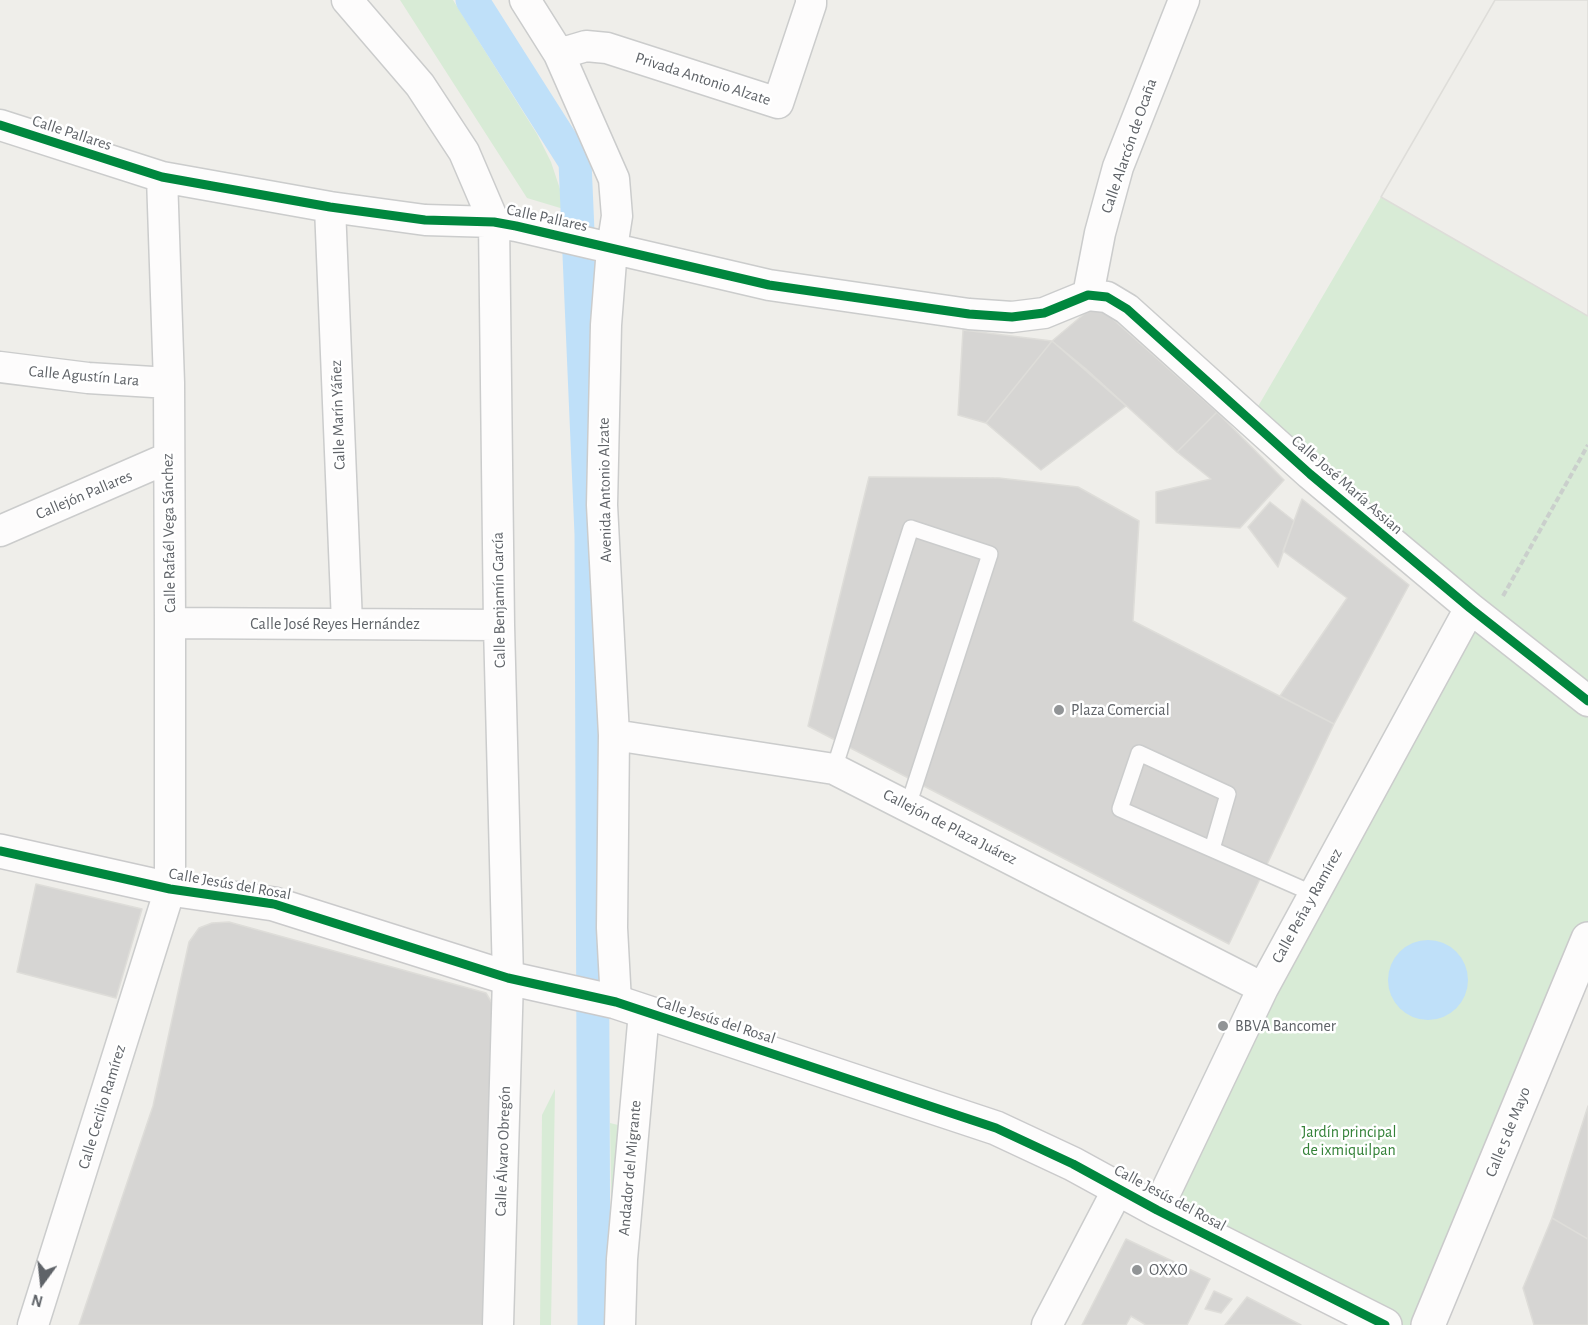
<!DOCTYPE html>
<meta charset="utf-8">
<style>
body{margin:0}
#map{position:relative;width:1588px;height:1325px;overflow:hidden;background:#efeeea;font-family:"Alegreya Sans",sans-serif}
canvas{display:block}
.north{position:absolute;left:12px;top:1253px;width:60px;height:60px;-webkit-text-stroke:4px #fff;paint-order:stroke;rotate:195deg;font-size:16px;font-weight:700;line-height:24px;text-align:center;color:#5f6368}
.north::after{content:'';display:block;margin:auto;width:21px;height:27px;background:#5f6368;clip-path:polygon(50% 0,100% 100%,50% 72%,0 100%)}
</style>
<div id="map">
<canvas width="1588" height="1325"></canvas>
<div class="north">N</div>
</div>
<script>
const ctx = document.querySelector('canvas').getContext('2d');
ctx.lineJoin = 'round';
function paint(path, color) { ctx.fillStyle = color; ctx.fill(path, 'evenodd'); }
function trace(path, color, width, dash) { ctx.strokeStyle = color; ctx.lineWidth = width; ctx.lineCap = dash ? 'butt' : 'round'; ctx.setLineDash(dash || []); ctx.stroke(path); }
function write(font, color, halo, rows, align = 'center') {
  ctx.font = font + ' "Alegreya Sans",sans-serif'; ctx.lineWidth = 5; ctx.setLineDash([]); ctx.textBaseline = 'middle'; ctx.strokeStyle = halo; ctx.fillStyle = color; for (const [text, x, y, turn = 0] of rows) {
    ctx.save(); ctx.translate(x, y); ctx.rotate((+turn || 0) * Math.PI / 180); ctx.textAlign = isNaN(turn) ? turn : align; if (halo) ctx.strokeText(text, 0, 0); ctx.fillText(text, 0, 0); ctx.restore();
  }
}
const green = new Path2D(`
 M 400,0 L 453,0 L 537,134 L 551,162 L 567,210 L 527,198 Z
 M 1381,197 L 1588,316 L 1588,698 L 1250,420 Z
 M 1470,608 L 1588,701 L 1588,939 L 1428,1325 L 1386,1325 L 1157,1210 Z
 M 555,1089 L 551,1325 L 540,1325 L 542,1115 Z
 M 610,1123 L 622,1126 L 612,1242 Z`);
const water = new Path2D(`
 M1388 980a40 40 0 1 1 80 0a40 40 0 1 1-80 0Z`);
const canal = new Path2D(`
 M 472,0 L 575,162 L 591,534 L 594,1325`);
const building = new Path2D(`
 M 1495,0 L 1588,0 L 1588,316 L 1381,197 Z
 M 1495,0 L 1588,0 L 1588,316 L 1381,197 Z
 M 1096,304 L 1217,412 L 1177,452 L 1086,369 L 1052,341 Z
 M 963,330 L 1052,341 L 986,423 L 958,415 Z
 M 1052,341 L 1126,406 L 1041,470 L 986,423 Z
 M 1217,412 L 1284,480 L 1240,528 L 1156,523 L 1156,492 L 1211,479 L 1177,452 Z
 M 869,477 L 999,478 L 1078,487 L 1139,521 L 1133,621 L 1334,724 L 1229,944 L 808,726 Z
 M 1302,499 L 1409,585 L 1334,724 L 1280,696 L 1347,598 L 1283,551 Z
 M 1270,502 L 1294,521 L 1278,567 L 1248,527 Z
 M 36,884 L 142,909 L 116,998 L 17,972 Z
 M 229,922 L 486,993 L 492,1003 L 493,1024 L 496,1325 L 79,1325 L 153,1106 L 189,942 L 199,928 L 212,923 Z
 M 1588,1106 L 1588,1239 L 1552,1218 Z
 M 1552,1218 L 1588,1239 L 1588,1325 L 1534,1325 L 1523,1288 Z
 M 1126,1239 L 1210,1279 L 1187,1325 L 1146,1325 L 1131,1316 L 1126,1325 L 1082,1325 Z
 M 1214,1291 L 1232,1299 L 1221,1313 L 1205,1309 Z
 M 1247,1297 L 1301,1325 L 1225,1325 Z`);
const path = new Path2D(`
 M 1503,596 L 1588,445`);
const lane = new Path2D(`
 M 834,769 L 911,528 L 990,554 L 908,806
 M 1212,849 L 1228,794 L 1139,753 L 1120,809 L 1314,894`);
const street = new Path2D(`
 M 347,0 L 420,85 L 464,152 L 494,222 L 499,625 L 508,978 L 498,1325
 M 525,0 L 559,54 L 614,179 L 617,216 L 612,248 L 606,325 L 602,505 L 614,735 L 612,928 L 616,1002
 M 559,54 L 586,46 L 607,48 L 778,103 L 811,4 L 811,0
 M 0,125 L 162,177 L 330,207 L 425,220 L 494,222 L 516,226 L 769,285 L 969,314 L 1012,317 L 1044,313 L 1088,295 L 1107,297 L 1127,309 L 1310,474 L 1470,608 L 1588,701
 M 330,207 L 347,623
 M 1088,295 L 1100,233 L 1118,167 L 1184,0
 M 0,367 L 88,378 L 169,383
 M 0,531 L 168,458
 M 170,623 L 499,625
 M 614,735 L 834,769 L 1263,988
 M 1157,1210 L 1263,988 L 1470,608
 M 33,1325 L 170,889 L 170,623 L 169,383 L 162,177
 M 620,1325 L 622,1259 L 644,1012
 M 1047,1325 L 1118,1189`);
const secondary = new Path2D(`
 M 0,851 L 170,889 L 274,904 L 508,978 L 616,1002 L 996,1128 L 1073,1164 L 1157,1210 L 1385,1325
 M 1428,1325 L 1588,939`);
const cycleway = new Path2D(`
 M 0,125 L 162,177 L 330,207 L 425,220 L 494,222 L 516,226 L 769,285 L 969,314 L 1012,317 L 1044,313 L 1088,295 L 1107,297 L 1127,309 L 1310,474 L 1470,608 L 1588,701
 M 0,851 L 170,889 L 274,904 L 508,978 L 616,1002 L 996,1128 L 1073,1164 L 1157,1210 L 1385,1325`);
const markers = [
 [1059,710,6,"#919496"],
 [1223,1026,6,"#919496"],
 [1137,1270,6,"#919496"]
];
const streetNames = [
 ["Privada Antonio Alzate",703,79,18],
 ["Calle Pallares",72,133,18],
 ["Calle Alarcón de Ocaña",1129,146,-71],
 ["Calle Pallares",547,218,12],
 ["Calle Agustín Lara",84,376,5],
 ["Calle Marín Yáñez",338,415,-92],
 ["Calle José María Assian",1347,485,41],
 ["Avenida Antonio Alzate",605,490,-91],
 ["Callejón Pallares",84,495,-23],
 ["Calle Rafaél Vega Sánchez",169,533,-91],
 ["Calle Benjamín García",499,600,-91],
 ["Calle José Reyes Hernández",335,624],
 ["Callejón de Plaza Juárez",950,827,27],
 ["Calle Jesús del Rosal",230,884,10],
 ["Calle Peña y Ramírez",1307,906,-61],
 ["Calle Jesús del Rosal",716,1020,18],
 ["Calle Cecilio Ramírez",102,1107,-73],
 ["Calle 5 de Mayo",1508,1132,-68],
 ["Calle Álvaro Obregón",503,1151,-88],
 ["Andador del Migrante",630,1168,-85],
 ["Calle Jesús del Rosal",1170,1198,28]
];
const poiNames = [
 ["Plaza Comercial",1071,710],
 ["BBVA Bancomer",1235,1026],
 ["OXXO",1149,1270]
];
const parkNames = [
 ["Jardín principal",1349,1132],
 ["de ixmiquilpan",1349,1150]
];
paint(green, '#d8ebd6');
paint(water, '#bfe0f9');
trace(canal, '#bfe0f9', 33);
paint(building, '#d6d5d3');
trace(building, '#deddd9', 1.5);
trace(lane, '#cbcccc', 18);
trace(street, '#cbcccc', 33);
trace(secondary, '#cacacb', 36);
trace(path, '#cacfcc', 4, [6, 3]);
trace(lane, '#fdfcfc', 15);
trace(street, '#fdfcfc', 30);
trace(secondary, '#fdfcfc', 33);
trace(cycleway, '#00873e', 9);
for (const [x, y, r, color] of markers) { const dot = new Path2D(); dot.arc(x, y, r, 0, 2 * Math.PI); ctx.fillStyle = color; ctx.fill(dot); trace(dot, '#fff', 2); }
write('16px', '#5f6368', '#fff', streetNames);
write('16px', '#5f6368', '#fff', poiNames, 'left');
write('16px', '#348238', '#fff', parkNames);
</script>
